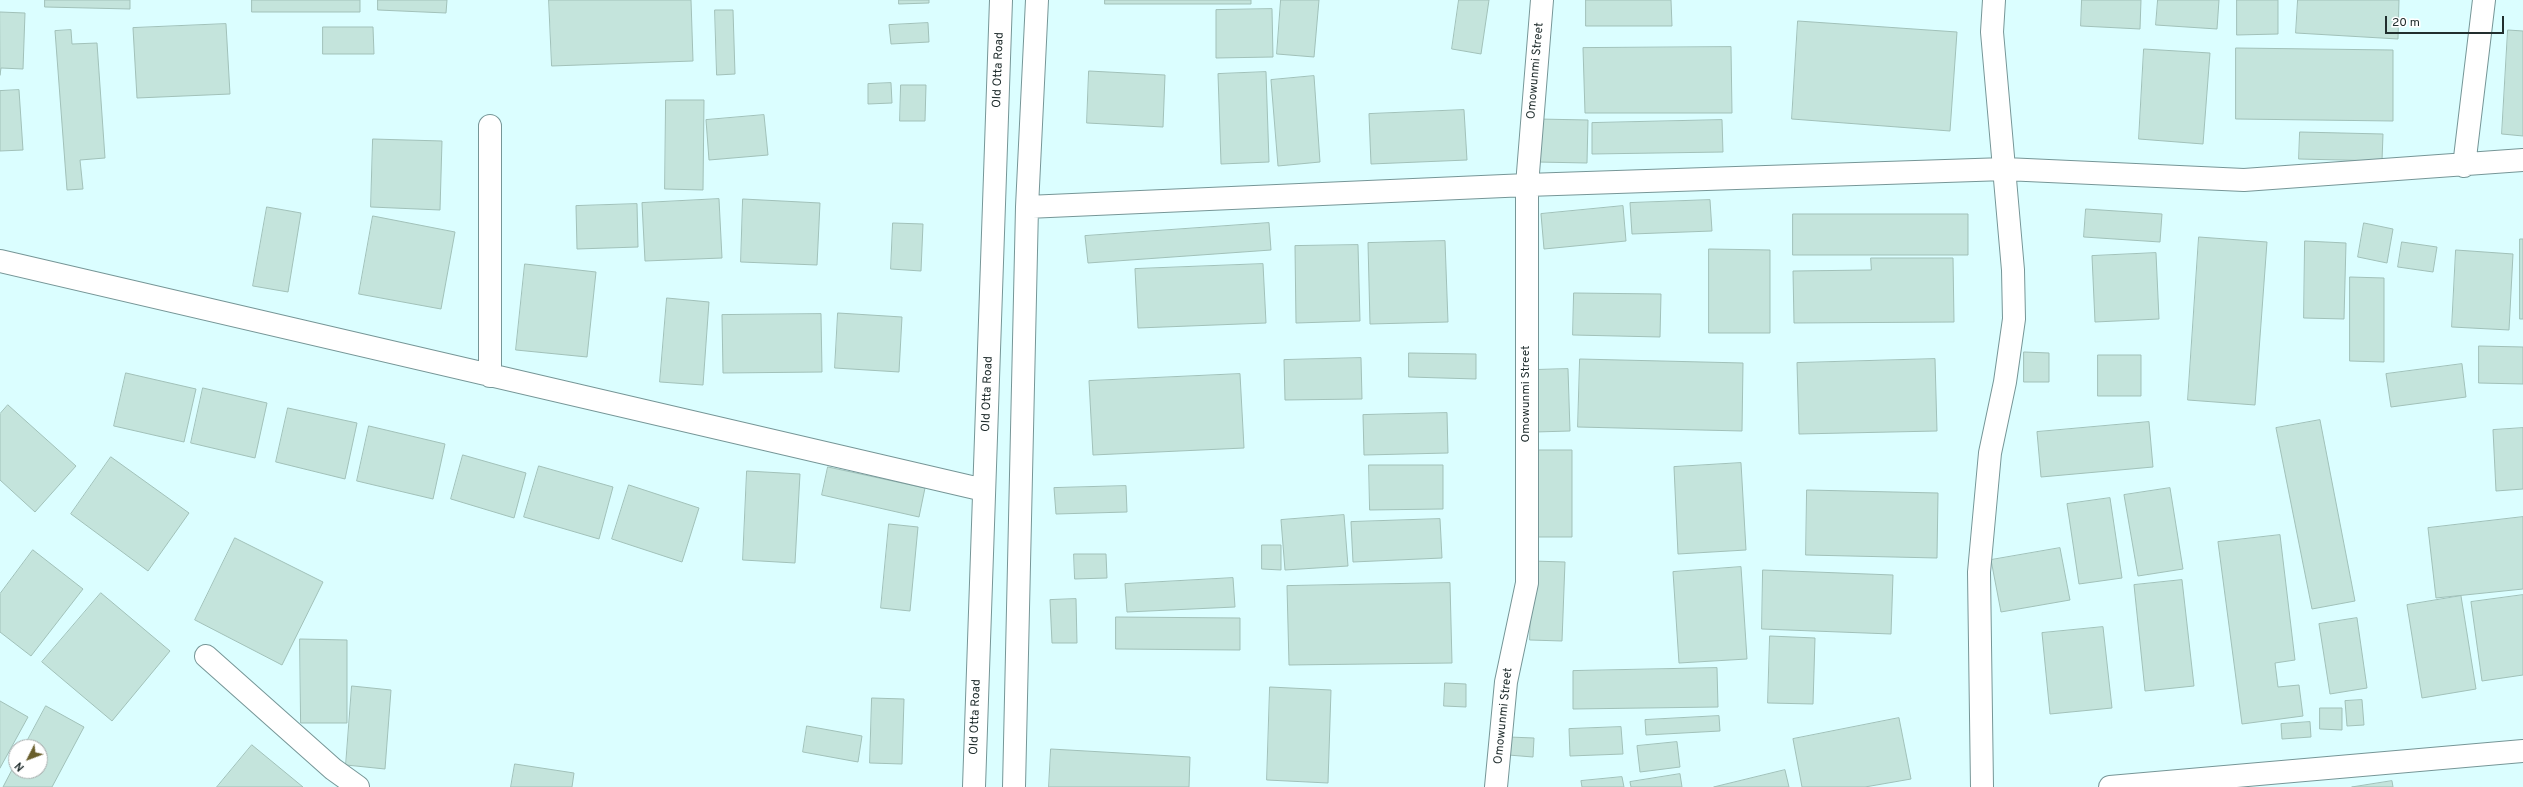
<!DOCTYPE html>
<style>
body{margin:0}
#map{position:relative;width:2523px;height:787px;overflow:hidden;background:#dbfeff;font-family:Overpass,sans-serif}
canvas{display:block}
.north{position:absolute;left:8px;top:739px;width:40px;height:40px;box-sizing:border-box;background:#fff;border:1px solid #a6abab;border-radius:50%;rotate:228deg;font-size:11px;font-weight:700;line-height:16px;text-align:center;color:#212e2e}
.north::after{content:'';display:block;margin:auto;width:14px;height:18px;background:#695e2b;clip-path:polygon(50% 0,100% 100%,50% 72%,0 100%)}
.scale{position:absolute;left:2385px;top:16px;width:119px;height:18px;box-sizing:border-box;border:2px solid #212e2e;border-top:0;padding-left:5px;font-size:12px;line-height:14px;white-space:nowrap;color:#212e2e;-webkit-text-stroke:3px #fff;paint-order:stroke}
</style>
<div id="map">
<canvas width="2523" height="787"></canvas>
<div class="north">N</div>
<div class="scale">20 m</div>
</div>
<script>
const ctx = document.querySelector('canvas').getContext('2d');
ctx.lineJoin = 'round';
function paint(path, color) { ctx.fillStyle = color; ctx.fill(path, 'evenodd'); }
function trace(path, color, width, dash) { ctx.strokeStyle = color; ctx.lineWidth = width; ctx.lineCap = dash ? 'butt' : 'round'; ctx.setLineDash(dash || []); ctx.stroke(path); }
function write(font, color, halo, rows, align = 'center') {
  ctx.font = font + ' Overpass,sans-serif'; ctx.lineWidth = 3.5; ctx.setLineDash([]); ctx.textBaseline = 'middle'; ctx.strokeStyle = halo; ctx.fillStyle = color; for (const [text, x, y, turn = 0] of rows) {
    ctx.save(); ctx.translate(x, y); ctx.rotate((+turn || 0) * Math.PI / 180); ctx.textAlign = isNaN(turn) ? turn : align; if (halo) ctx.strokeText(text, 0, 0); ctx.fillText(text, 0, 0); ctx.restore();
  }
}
const building = new Path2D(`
 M 45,0 L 130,0 L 130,9 L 45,7 Z
 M 252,0 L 360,0 L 360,12 L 252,12 Z
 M 378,0 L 447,0 L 446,13 L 378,10 Z
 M 549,0 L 691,0 L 693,61 L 552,66 Z
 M 899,0 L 929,0 L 929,3 L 899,4 Z
 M 1105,0 L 1251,0 L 1251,4 L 1105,4 Z
 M 1281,0 L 1319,0 L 1314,57 L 1277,54 Z
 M 1459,0 L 1489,0 L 1481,54 L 1452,49 Z
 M 1586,0 L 1671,0 L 1672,26 L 1586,26 Z
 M 2082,0 L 2141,0 L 2140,29 L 2081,26 Z
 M 2158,0 L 2219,0 L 2217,29 L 2156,25 Z
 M 2237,0 L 2278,0 L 2278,34 L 2237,35 Z
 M 2298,0 L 2399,0 L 2398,39 L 2296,33 Z
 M 1272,9 L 1273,57 L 1216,58 L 1216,10 Z
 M 715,10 L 733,10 L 735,74 L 717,75 Z
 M 0,12 L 25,13 L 23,69 L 1,68 L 0,75 Z
 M 1798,21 L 1957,32 L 1950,131 L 1792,119 Z
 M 928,23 L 929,42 L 891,44 L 889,25 Z
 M 226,24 L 230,94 L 137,98 L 133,28 Z
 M 323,27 L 373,27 L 374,54 L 323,54 Z
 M 71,30 L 72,44 L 97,43 L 105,158 L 80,160 L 83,189 L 67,190 L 55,31 Z
 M 2508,30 L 2523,31 L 2523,136 L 2502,134 Z
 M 1731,47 L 1732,113 L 1585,113 L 1583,48 Z
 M 2236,48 L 2393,50 L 2393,121 L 2236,119 Z
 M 2144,49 L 2210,53 L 2203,144 L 2139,139 Z
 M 1089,71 L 1165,75 L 1163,127 L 1087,123 Z
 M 1266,72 L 1269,162 L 1221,164 L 1218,74 Z
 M 1314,76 L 1320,162 L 1278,166 L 1271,80 Z
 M 891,83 L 892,103 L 868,104 L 868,84 Z
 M 901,85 L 926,85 L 925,121 L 900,121 Z
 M 19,90 L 23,150 L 0,151 L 0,91 Z
 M 666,100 L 704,100 L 703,190 L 665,189 Z
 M 1464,110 L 1467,160 L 1371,164 L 1369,114 Z
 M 764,115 L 768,155 L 709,160 L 706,120 Z
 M 1538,119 L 1588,120 L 1587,163 L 1537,162 Z
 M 1722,120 L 1723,152 L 1592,154 L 1592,123 Z
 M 2300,132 L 2383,134 L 2382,161 L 2299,159 Z
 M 373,139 L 442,141 L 440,210 L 371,207 Z
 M 719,199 L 722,258 L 645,261 L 642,203 Z
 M 743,199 L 820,203 L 817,265 L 741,262 Z
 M 1710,200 L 1712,231 L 1632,234 L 1630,203 Z
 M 637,204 L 638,247 L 577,249 L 576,206 Z
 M 1623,206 L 1626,241 L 1544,249 L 1541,214 Z
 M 267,207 L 301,213 L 288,292 L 253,286 Z
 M 2086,209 L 2162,214 L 2160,242 L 2084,237 Z
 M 1793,214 L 1968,214 L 1968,255 L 1793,255 Z
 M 373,216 L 455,232 L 441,309 L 359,294 Z
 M 893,223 L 923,224 L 921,271 L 891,269 Z
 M 1269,223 L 1271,250 L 1088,263 L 1085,236 Z
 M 2364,223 L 2393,229 L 2387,263 L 2358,257 Z
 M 2199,237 L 2267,242 L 2255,405 L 2188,400 Z
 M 2520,239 L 2523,239 L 2523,319 L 2520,319 Z
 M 1445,241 L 1448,322 L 1370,324 L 1368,243 Z
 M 2305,241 L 2346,243 L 2344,319 L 2304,318 Z
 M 2402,242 L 2437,247 L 2433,272 L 2398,267 Z
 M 1358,245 L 1360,321 L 1296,323 L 1295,246 Z
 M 1709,249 L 1770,250 L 1770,333 L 1709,333 Z
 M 2456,250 L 2513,254 L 2509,330 L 2452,327 Z
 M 2156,253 L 2159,319 L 2095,322 L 2092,256 Z
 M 1871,258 L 1953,258 L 1954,322 L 1794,323 L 1793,271 L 1871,270 Z
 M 525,264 L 596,272 L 587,357 L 516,350 Z
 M 1263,264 L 1266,323 L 1138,328 L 1135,269 Z
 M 2350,277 L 2384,278 L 2384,362 L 2350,361 Z
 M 1574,293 L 1661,294 L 1660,337 L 1573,335 Z
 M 667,298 L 709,302 L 703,385 L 660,382 Z
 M 838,313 L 902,317 L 899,372 L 835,368 Z
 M 821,314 L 822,372 L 723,373 L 722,315 Z
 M 2479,346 L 2523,347 L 2523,384 L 2479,383 Z
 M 2024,352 L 2049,353 L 2049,382 L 2024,382 Z
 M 1409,353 L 1476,354 L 1476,379 L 1409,377 Z
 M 2098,355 L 2141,355 L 2141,396 L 2098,396 Z
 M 1361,358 L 1362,399 L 1285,400 L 1284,360 Z
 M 1580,359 L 1743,363 L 1742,431 L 1578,427 Z
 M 1935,359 L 1937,431 L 1799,434 L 1797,363 Z
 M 2462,364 L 2466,397 L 2391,407 L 2386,374 Z
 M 1568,369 L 1570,431 L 1535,432 L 1534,370 Z
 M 126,373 L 196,389 L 184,442 L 114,426 Z
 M 1240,374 L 1244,448 L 1093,455 L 1089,381 Z
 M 203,388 L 267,403 L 255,458 L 191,443 Z
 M 8,405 L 76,466 L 35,512 L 0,480 L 0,414 Z
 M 288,408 L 357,423 L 345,479 L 276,462 Z
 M 1447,413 L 1448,453 L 1364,455 L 1363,415 Z
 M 2320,420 L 2355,601 L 2312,609 L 2276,428 Z
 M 2149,422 L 2153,467 L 2041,477 L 2037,432 Z
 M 369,426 L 445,444 L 433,499 L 357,481 Z
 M 2523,428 L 2523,489 L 2496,491 L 2493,430 Z
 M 1539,450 L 1572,450 L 1572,537 L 1538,537 Z
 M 463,455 L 526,473 L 514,518 L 451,499 Z
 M 111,457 L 189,513 L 148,571 L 71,514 Z
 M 1741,463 L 1746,550 L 1678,554 L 1674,467 Z
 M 1369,465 L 1443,465 L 1443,509 L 1370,510 Z
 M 539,466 L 613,487 L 599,539 L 524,517 Z
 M 828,467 L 925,488 L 919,517 L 822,495 Z
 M 747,471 L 800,474 L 795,563 L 743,560 Z
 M 629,485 L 699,508 L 682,562 L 612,539 Z
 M 1126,486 L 1127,512 L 1056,514 L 1054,488 Z
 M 2170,488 L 2183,569 L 2138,576 L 2124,495 Z
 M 1807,490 L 1938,493 L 1937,558 L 1806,555 Z
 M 2110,498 L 2122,578 L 2079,584 L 2067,504 Z
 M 1344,515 L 1348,566 L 1285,570 L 1281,520 Z
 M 2523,517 L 2523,589 L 2436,598 L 2428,528 Z
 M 1440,519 L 1442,558 L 1353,562 L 1351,522 Z
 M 889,524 L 918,527 L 910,611 L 881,608 Z
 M 2280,535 L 2295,660 L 2275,663 L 2278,687 L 2299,685 L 2303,716 L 2242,724 L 2218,542 Z
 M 235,538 L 323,582 L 282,665 L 195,620 Z
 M 1262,545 L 1281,545 L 1281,570 L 1262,569 Z
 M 2060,548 L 2070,600 L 2001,612 L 1991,560 Z
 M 33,550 L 83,589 L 31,656 L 0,632 L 0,594 Z
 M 1074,554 L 1106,554 L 1107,578 L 1075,579 Z
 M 1533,561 L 1565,562 L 1562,641 L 1530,640 Z
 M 1741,567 L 1747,659 L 1679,663 L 1673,572 Z
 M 1763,570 L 1893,575 L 1891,634 L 1762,629 Z
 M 1233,578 L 1235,607 L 1127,612 L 1125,584 Z
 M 2182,580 L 2194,686 L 2145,691 L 2134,585 Z
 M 1450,583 L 1452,663 L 1289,665 L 1287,586 Z
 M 101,593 L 170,651 L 112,721 L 42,662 Z
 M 2523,595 L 2523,675 L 2482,681 L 2471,602 Z
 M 2461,596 L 2476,689 L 2422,698 L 2407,605 Z
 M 1076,599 L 1077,643 L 1052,643 L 1050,600 Z
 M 1116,617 L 1240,618 L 1240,650 L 1116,649 Z
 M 2357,618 L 2367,688 L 2330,694 L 2319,624 Z
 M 2103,627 L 2112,708 L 2050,714 L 2042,633 Z
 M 1770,636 L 1815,638 L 1813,704 L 1768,703 Z
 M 300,639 L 347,640 L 347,723 L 301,723 Z
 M 1717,668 L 1718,707 L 1573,709 L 1573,671 Z
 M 1445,683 L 1466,684 L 1466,707 L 1444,706 Z
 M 352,686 L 391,690 L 385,769 L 346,765 Z
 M 1270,687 L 1331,690 L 1328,783 L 1267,780 Z
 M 872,698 L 904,699 L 902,764 L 870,763 Z
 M 2362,700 L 2364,725 L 2347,726 L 2345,701 Z
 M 0,701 L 28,717 L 0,768 Z
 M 46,706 L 84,727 L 52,787 L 3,787 L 16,762 L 16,771 L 40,771 L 40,747 L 24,747 Z
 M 2320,708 L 2342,708 L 2342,730 L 2320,729 Z
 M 1719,716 L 1720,731 L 1646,735 L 1645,720 Z
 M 1899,718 L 1911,779 L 1865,787 L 1802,787 L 1793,739 Z
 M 2310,722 L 2311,737 L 2282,739 L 2281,724 Z
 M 807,726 L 862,736 L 858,762 L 803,752 Z
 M 1621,727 L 1623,754 L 1570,756 L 1569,729 Z
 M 1509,737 L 1534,738 L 1533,757 L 1508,755 Z
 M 1677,742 L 1680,767 L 1640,772 L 1637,746 Z
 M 252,745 L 303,787 L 217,787 Z
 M 1051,749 L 1190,757 L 1189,787 L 1049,787 Z
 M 515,764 L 574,773 L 572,787 L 511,787 Z
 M 1785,770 L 1789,787 L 1714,787 Z
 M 1680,774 L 1682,787 L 1631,787 L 1630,782 Z
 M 1622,777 L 1624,787 L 1582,787 L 1581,781 Z
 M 2392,781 L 2393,787 L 2352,787 Z`);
const minor = new Path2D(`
 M 490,126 L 490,376
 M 2464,166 L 2484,0
 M 1027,207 L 1527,185 L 2005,169 L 2244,180 L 2523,160
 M 0,261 L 984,490
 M 206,656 L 333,769 L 358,787
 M 974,787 L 1001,0
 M 1014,787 L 1027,207 L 1037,0
 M 1496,787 L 1506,682 L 1527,583 L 1527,185 L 1542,0
 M 1982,787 L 1979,572 L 1990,453 L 2005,382 L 2014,319 L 2013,270 L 1992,32 L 1994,0
 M 2110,787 L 2523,751`);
const streetNames = [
 ["Old Otta Road",999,70,-88],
 ["Omowunmi Street",1536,71,-85],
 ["Old Otta Road",988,394,-88],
 ["Omowunmi Street",1527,394,-90],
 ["Omowunmi Street",1504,716,-84],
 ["Old Otta Road",976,717,-88]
];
paint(building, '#c4e4dc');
trace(building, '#a1c1b9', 1);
trace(minor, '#769697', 24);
trace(minor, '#fff', 22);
write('12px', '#212e2e', '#fff', streetNames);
</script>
